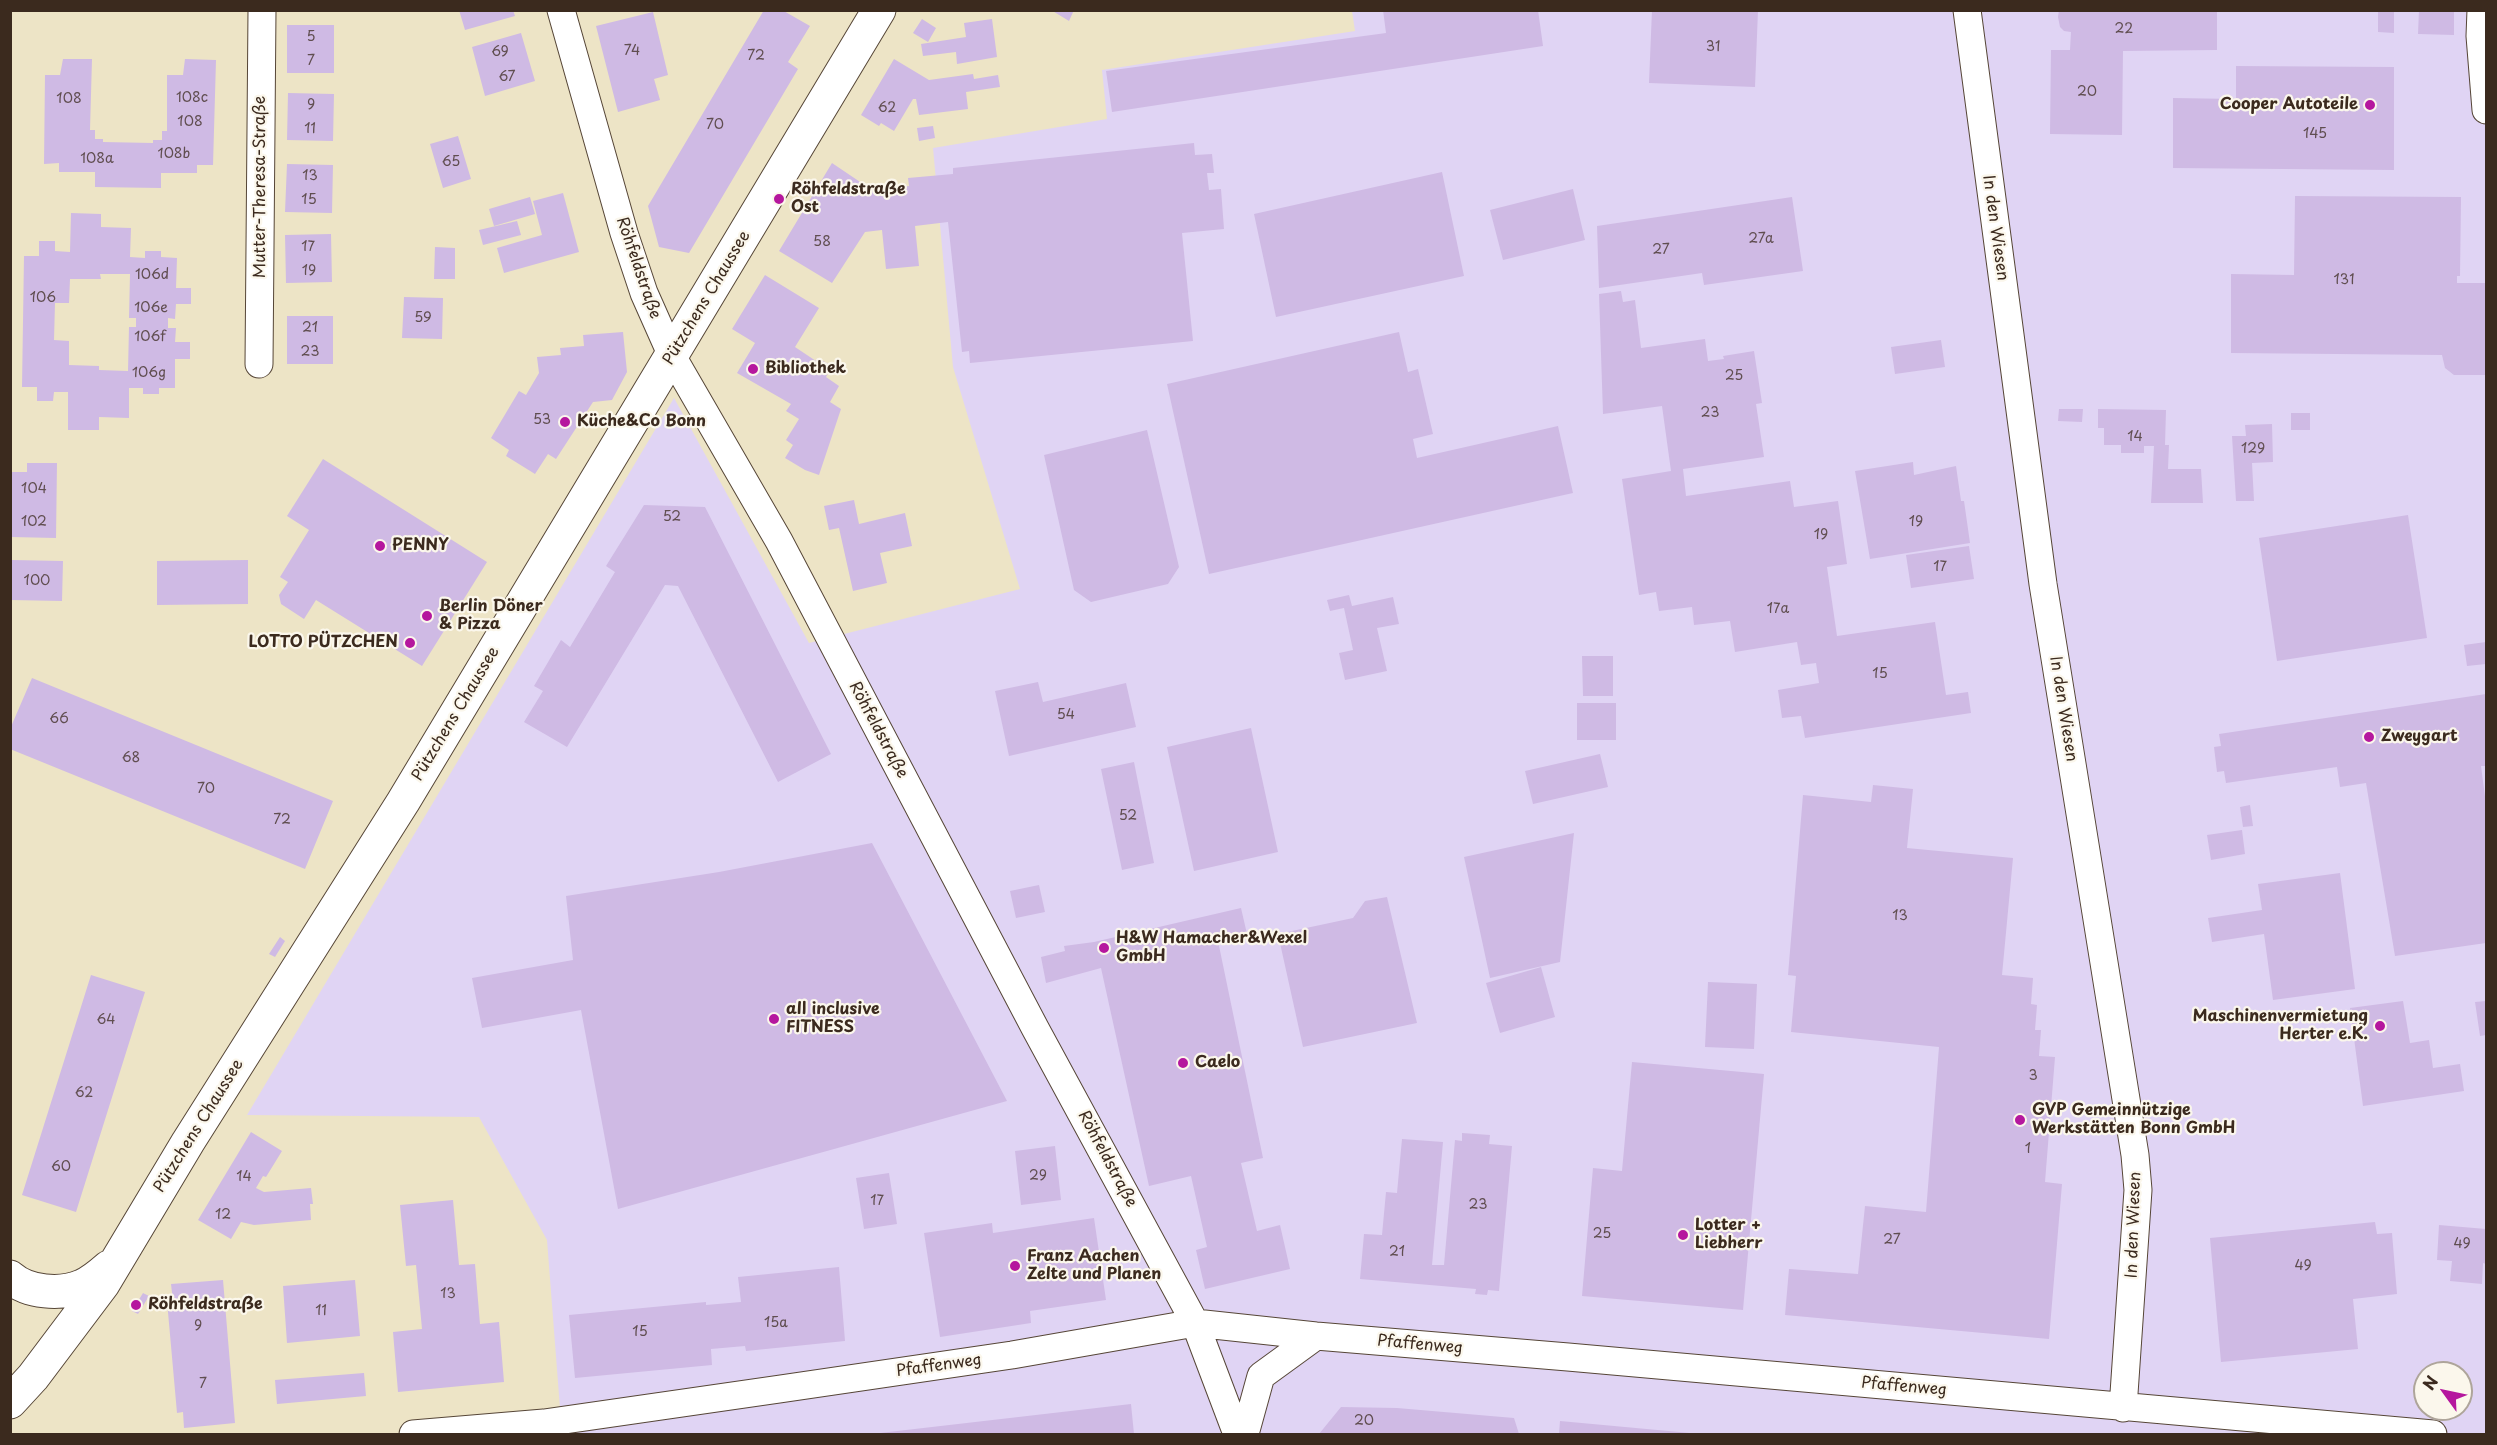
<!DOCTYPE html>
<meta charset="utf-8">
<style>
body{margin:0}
#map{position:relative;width:2497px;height:1445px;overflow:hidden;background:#ede4c6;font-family:"Playpen Sans",sans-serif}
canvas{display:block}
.frame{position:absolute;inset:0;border:12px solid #3b2a1e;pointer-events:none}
.north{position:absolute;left:2413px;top:1361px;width:60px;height:60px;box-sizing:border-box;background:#fbf7ec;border:2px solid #aea59a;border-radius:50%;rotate:303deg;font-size:16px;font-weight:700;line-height:24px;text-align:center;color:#3b2a1e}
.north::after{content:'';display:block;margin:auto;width:21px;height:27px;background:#b5179e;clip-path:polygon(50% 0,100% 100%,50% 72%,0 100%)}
</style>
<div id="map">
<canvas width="2497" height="1445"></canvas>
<div class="frame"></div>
<div class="north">N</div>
</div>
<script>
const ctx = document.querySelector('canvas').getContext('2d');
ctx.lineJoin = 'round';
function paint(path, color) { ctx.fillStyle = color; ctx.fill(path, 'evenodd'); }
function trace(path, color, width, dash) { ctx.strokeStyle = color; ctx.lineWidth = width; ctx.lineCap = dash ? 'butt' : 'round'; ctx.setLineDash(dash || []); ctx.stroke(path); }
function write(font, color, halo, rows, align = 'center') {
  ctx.font = font + ' "Playpen Sans",sans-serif'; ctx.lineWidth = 4.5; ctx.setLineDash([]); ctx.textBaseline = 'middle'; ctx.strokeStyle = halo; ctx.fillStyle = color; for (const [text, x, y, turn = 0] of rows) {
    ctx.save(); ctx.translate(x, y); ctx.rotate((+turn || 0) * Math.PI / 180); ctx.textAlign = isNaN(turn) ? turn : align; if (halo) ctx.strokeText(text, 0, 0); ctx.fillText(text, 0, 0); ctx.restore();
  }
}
const built = new Path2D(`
 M 1352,11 L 2486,11 L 2486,1434 L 562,1434 L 547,1240 L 479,1117 L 247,1115 L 674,398 L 809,643 L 1020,589 L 953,367 L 933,148 L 1107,119 L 1102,70 L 1355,31 ZM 2425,1373 L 2461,1373 L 2461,1409 L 2425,1409 Z`);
const building = new Path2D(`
 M 459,10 L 513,10 L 515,16 L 465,30 Z
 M 764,10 L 782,10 L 810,26 L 788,62 L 798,69 L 689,253 L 659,247 L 648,206 Z
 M 1051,10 L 1074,10 L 1069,21 Z
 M 1383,10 L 1538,10 L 1543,46 L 1112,112 L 1106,71 L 1386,33 Z
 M 1652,10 L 1758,10 L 1755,87 L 1649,83 Z
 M 2059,10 L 2217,10 L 2217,50 L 2123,51 L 2122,135 L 2050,134 L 2051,50 L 2070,50 L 2071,32 L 2064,31 L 2060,27 L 2058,17 Z
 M 2378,10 L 2394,10 L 2394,33 L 2378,32 Z
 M 2419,10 L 2454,10 L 2454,35 L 2418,34 Z
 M 653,12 L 668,75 L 654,79 L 660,100 L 618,112 L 596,26 Z
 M 922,19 L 936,28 L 928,42 L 913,33 Z
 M 992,19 L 997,57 L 957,64 L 956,52 L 923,56 L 921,44 L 966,37 L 964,23 Z
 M 287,25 L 334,25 L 334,73 L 287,73 Z
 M 521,33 L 535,81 L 485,96 L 472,47 Z
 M 63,59 L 92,59 L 90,130 L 95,130 L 95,139 L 103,139 L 103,142 L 153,143 L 153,140 L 162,140 L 162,131 L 167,131 L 167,75 L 183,75 L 185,59 L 216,60 L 213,165 L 197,165 L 197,173 L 161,173 L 161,188 L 95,187 L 95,172 L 59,172 L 59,163 L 44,164 L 45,75 L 60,75 Z
 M 894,59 L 929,80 L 973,74 L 974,79 L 998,75 L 1000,87 L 966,92 L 968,109 L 919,115 L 916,99 L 913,99 L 894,131 L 881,123 L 879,126 L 861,115 Z
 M 2236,66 L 2394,67 L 2394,170 L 2173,168 L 2173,98 L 2236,99 Z
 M 288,93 L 334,94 L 333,141 L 287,140 Z
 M 933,126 L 935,138 L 919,141 L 917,128 Z
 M 458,136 L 471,179 L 443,188 L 430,144 Z
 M 1194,143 L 1195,155 L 1212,154 L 1214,173 L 1207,173 L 1209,190 L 1221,189 L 1224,229 L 1182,233 L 1193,341 L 970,363 L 969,351 L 962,352 L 948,222 L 915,226 L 919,266 L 886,269 L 882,230 L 865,232 L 832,283 L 779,251 L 832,163 L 872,190 L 909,186 L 908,178 L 953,174 L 953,168 Z
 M 287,164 L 333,165 L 332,213 L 285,212 Z
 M 1442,172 L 1464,276 L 1276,317 L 1254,214 Z
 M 1573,189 L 1585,240 L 1503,260 L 1490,210 Z
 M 563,193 L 579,252 L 504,273 L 497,248 L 542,235 L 533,201 Z
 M 2295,196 L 2461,197 L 2460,276 L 2457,276 L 2457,283 L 2486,283 L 2486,375 L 2454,375 L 2445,368 L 2442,355 L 2231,353 L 2231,274 L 2294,275 Z
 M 530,197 L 535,214 L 494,226 L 489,209 Z
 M 1792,197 L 1803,271 L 1704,285 L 1702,273 L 1599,288 L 1597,226 Z
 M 71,213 L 101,214 L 101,227 L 131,228 L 130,257 L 145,258 L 145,251 L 161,251 L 161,257 L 177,258 L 176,288 L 191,288 L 191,304 L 176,304 L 175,319 L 168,318 L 168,328 L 176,328 L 175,342 L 190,342 L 190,359 L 175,359 L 175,388 L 159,388 L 159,394 L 143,394 L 143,388 L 129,388 L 129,418 L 99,417 L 99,430 L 68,430 L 68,392 L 54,392 L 53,401 L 37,401 L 37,387 L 22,387 L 24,256 L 39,256 L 39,241 L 55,241 L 55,251 L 70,252 ZM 100,274 L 130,274 L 129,318 L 136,318 L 136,327 L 129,327 L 128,371 L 99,370 L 99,366 L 69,365 L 69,341 L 54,340 L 55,303 L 69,303 L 70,279 L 101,279 Z
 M 517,221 L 521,235 L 483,245 L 479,230 Z
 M 331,234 L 332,282 L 286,283 L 285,235 Z
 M 435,247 L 455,248 L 455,279 L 434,279 Z
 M 765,275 L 819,308 L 795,347 L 816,361 L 818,358 L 832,366 L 826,377 L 839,386 L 830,402 L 841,409 L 819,475 L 805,470 L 785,458 L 793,445 L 786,440 L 799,419 L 786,411 L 791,404 L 737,373 L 755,343 L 732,329 Z
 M 1621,291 L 1623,302 L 1635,300 L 1641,348 L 1705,339 L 1708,361 L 1724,359 L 1723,356 L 1754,351 L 1762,403 L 1756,404 L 1764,457 L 1683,469 L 1686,496 L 1790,481 L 1794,507 L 1838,501 L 1847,564 L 1827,567 L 1837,636 L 1935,622 L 1946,695 L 1968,692 L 1971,713 L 1805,738 L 1801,716 L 1782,718 L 1778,690 L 1819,683 L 1816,663 L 1801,665 L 1797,642 L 1735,652 L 1730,621 L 1694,625 L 1692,607 L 1659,611 L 1656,592 L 1639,595 L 1622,479 L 1671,471 L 1662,406 L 1603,414 L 1599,294 Z
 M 404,297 L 443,298 L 442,339 L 402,338 Z
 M 287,316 L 333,316 L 333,364 L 287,364 Z
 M 623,332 L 627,372 L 612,400 L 593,402 L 556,459 L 548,454 L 535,474 L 506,456 L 509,450 L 491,438 L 519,391 L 526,395 L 539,373 L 537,357 L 561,355 L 560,348 L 584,346 L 583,335 Z
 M 1399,332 L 1408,372 L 1418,369 L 1433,434 L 1413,439 L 1417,458 L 1558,426 L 1573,493 L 1209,574 L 1167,384 Z
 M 1941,340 L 1945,367 L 1895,374 L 1891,347 Z
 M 2059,409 L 2083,409 L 2082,422 L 2058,421 Z
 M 2098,409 L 2166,410 L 2165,445 L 2169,445 L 2168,469 L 2201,469 L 2203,503 L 2151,503 L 2154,446 L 2144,446 L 2144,453 L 2121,453 L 2121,445 L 2104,445 L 2104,428 L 2098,428 Z
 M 2291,413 L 2310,413 L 2310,430 L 2291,430 Z
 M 2272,424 L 2273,462 L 2252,463 L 2254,501 L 2236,501 L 2232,436 L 2246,436 L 2245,425 Z
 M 1147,430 L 1179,567 L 1168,584 L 1091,602 L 1074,590 L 1044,455 Z
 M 323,459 L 487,562 L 422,666 L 316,600 L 304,619 L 281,604 L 279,595 L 288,582 L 280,577 L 309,530 L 287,516 Z
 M 1913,462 L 1914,475 L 1956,466 L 1961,501 L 1964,501 L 1970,543 L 1870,559 L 1855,471 Z
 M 27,463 L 57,463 L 56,538 L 11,537 L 12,472 L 27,472 Z
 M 854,500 L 859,524 L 905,513 L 912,546 L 880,553 L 887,583 L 853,591 L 839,528 L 829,530 L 824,506 Z
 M 644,505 L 705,507 L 831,754 L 778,782 L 678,586 L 665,585 L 567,747 L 524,722 L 543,691 L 534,686 L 561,640 L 570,647 L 615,572 L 606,566 Z
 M 2408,515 L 2427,638 L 2277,661 L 2259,538 Z
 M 1969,546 L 1974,579 L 1911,588 L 1906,555 Z
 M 12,560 L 63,561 L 62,601 L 11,600 Z
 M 248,560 L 248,604 L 157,605 L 157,561 Z
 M 1349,595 L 1352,606 L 1393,597 L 1399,624 L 1377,628 L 1387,671 L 1345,680 L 1339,653 L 1353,650 L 1344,608 L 1330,611 L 1327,600 Z
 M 2486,642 L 2486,664 L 2467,666 L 2464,645 Z
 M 1582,656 L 1613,656 L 1613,696 L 1583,696 Z
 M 32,678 L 333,801 L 305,869 L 10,749 L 10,729 Z
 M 1038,682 L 1043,702 L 1126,683 L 1136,727 L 1009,756 L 995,691 Z
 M 2486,694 L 2486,766 L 2481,766 L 2486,804 L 2486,943 L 2395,956 L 2366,783 L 2340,787 L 2337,767 L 2226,783 L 2224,771 L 2217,772 L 2214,747 L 2221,746 L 2219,734 Z
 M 1577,703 L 1616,703 L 1616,740 L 1577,740 Z
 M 1251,728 L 1278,852 L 1194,871 L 1167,747 Z
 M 1600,754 L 1608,787 L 1533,804 L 1525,771 Z
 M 1134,762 L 1154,863 L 1122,870 L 1101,769 Z
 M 1873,785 L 1913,789 L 1907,848 L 2013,858 L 2002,975 L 2033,978 L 2031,1004 L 2037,1005 L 2035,1030 L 2041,1030 L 2039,1056 L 2055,1057 L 2045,1182 L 2062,1184 L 2049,1339 L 1785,1315 L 1789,1269 L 1858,1274 L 1865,1206 L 1926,1212 L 1939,1047 L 1791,1032 L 1796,976 L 1788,975 L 1803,795 L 1871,802 Z
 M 2250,805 L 2253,826 L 2243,827 L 2240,807 Z
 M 2242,830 L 2245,854 L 2211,860 L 2207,835 Z
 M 1574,833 L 1560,962 L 1490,978 L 1464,857 Z
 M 872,843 L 1007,1101 L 618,1209 L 581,1010 L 482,1028 L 472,978 L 573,960 L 566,896 L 719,872 Z
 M 2340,873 L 2355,989 L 2273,1000 L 2264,934 L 2212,942 L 2208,918 L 2262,910 L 2258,884 Z
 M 1039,885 L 1045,912 L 1016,918 L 1010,891 Z
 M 1387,897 L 1417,1023 L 1303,1047 L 1278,934 L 1353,918 L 1365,901 Z
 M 1241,908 L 1247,934 L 1218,941 L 1263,1158 L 1241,1163 L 1257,1231 L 1280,1225 L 1290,1269 L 1205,1289 L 1196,1250 L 1207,1247 L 1191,1176 L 1149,1186 L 1101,968 L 1046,983 L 1041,957 L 1065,951 L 1064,946 L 1094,942 Z
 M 280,937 L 285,941 L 275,957 L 269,954 Z
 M 1541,967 L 1555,1017 L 1500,1033 L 1486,983 Z
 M 91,975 L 145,992 L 76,1212 L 22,1195 Z
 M 1708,982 L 1757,984 L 1754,1049 L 1705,1047 Z
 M 2403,1001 L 2410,1043 L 2429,1040 L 2433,1068 L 2460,1064 L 2464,1091 L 2363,1106 L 2350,1008 Z
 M 2486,1001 L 2486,1035 L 2480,1036 L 2475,1002 Z
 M 1632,1062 L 1764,1074 L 1743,1310 L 1582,1296 L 1593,1168 L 1622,1171 Z
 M 251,1132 L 282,1151 L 266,1177 L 263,1176 L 256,1188 L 264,1192 L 311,1188 L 313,1204 L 310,1204 L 311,1220 L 254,1225 L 241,1222 L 231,1239 L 198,1220 Z
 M 1462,1133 L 1490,1135 L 1489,1144 L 1512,1146 L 1499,1291 L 1488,1290 L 1487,1295 L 1475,1294 L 1476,1289 L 1360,1279 L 1364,1234 L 1382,1235 L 1386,1192 L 1397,1193 L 1402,1139 L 1443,1142 L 1432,1265 L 1444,1265 L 1455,1140 L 1462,1141 Z
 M 1055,1146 L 1061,1200 L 1021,1205 L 1015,1151 Z
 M 889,1173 L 897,1224 L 864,1229 L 856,1178 Z
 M 453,1200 L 459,1265 L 475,1264 L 480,1324 L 499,1322 L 504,1382 L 398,1392 L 393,1332 L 422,1329 L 416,1265 L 406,1266 L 400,1205 Z
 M 1094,1218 L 1106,1300 L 1030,1311 L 1031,1323 L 940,1337 L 924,1233 L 992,1223 L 993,1233 Z
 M 2375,1222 L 2377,1234 L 2392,1233 L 2397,1294 L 2353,1299 L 2358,1349 L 2221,1362 L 2210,1238 Z
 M 2439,1225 L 2486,1229 L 2486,1264 L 2483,1263 L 2482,1284 L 2450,1281 L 2452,1261 L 2437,1260 Z
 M 839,1267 L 845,1341 L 746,1351 L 745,1346 L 711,1349 L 712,1365 L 575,1378 L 569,1315 L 706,1302 L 706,1305 L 741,1302 L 738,1277 Z
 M 223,1280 L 235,1423 L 184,1428 L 183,1412 L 177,1413 L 167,1301 L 173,1301 L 171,1284 Z
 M 355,1280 L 360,1336 L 287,1343 L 283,1286 Z
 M 143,1293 L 149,1296 L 138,1314 L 132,1311 Z
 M 364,1373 L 366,1396 L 277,1404 L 275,1380 Z
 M 1131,1404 L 1134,1434 L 880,1434 L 880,1433 Z
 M 1341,1407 L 1397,1408 L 1514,1418 L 1519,1434 L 1319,1434 Z
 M 1560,1421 L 1690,1433 L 1690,1434 L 1559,1434 Z`);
const minor = new Path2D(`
 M 561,10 L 624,233 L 644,293 L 672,356 L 779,541 L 1035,1028 L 1195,1323 L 1237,1434
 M 1967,10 L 2043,584 L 2135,1155 L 2138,1190 L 2123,1408
 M 2481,10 L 2480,36 L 2486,110
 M 259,364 L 262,10
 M 413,1434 L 544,1423 L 780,1389 L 1012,1355 L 1195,1323 L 1316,1336 L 1568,1357 L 2433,1434
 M 1245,1434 L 1261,1376 L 1316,1336`);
const tertiary = new Path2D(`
 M 10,1277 C 28,1293 61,1295 82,1286 C 92,1282 101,1274 109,1267
 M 10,1402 L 33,1377 L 103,1284 L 188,1142 L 403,802 L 879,10`);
const markers = [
 [2370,105,6,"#b5179e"],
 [779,199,6,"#b5179e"],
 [753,369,6,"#b5179e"],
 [565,422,6,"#b5179e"],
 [380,546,6,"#b5179e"],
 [427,616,6,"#b5179e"],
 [410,643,6,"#b5179e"],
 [2369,737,6,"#b5179e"],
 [1104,948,6,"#b5179e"],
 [774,1019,6,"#b5179e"],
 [2380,1026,6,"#b5179e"],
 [1183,1063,6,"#b5179e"],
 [2020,1120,6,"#b5179e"],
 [1683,1235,6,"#b5179e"],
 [1015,1266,6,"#b5179e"],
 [136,1305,6,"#b5179e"]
];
const numberNames = [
 ["22",2124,29],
 ["5",311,37],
 ["31",1713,47],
 ["74",632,51],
 ["69",500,52],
 ["72",756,56],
 ["7",311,61],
 ["67",507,77],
 ["20",2087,92],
 ["108c",192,98],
 ["108",69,99],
 ["9",311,105],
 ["62",887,108],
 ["108",190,122],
 ["70",715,125],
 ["11",310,129],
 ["145",2315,134],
 ["108b",174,154],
 ["108a",97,159],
 ["65",451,162],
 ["13",310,176],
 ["15",309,200],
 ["27a",1761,239],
 ["58",822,242],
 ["17",308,247],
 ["27",1661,250],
 ["19",309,271],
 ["106d",152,275],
 ["131",2344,280],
 ["106",43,298],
 ["106e",151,308],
 ["59",423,318],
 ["21",310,328],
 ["106f",150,337],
 ["23",310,352],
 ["106g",149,373],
 ["25",1734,376],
 ["23",1710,413],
 ["53",542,420],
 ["14",2135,437],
 ["129",2253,449],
 ["104",34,489],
 ["52",672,517],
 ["102",34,522],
 ["19",1916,522],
 ["19",1821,535],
 ["17",1940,567],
 ["100",37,581],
 ["17a",1778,609],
 ["15",1880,674],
 ["54",1066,715],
 ["66",59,719],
 ["68",131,758],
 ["70",206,789],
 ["52",1128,816],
 ["72",282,820],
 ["13",1900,916],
 ["64",106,1020],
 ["3",2033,1076],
 ["62",84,1093],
 ["1",2028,1149],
 ["60",61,1167],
 ["29",1038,1176],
 ["14",244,1177],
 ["17",877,1201],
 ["23",1478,1205],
 ["12",223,1215],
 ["25",1602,1234],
 ["27",1892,1240],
 ["49",2462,1244],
 ["21",1397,1252],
 ["49",2303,1266],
 ["13",448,1294],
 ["11",321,1311],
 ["15a",776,1323],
 ["9",198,1326],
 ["15",640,1332],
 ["7",203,1384],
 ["20",1364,1421]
];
const poiNames = [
 ["Cooper Autoteile",2358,105,"right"],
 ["Röhfeldstraße",791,190],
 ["Ost",791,208],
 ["Bibliothek",765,369],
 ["Küche&Co Bonn",577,422],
 ["PENNY",392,546],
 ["Berlin Döner",439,607],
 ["& Pizza",439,625],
 ["LOTTO PÜTZCHEN",398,643,"right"],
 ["Zweygart",2381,737],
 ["H&W Hamacher&Wexel",1116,939],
 ["GmbH",1116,957],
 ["all inclusive",786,1010],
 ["FITNESS",786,1028],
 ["Maschinenvermietung",2368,1017,"right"],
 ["Herter e.K.",2368,1035,"right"],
 ["Caelo",1195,1063],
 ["GVP Gemeinnützige",2032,1111],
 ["Werkstätten Bonn GmbH",2032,1129],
 ["Lotter +",1695,1226],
 ["Liebherr",1695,1244],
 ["Franz Aachen",1027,1257],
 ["Zelte und Planen",1027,1275],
 ["Röhfeldstraße",148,1305]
];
const streetNames = [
 ["Mutter-Theresa-Straße",261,187,-90],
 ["In den Wiesen",1995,228,82],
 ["Röhfeldstraße",638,268,71],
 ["Pützchens Chaussee",707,298,-59],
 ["In den Wiesen",2063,709,81],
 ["Pützchens Chaussee",456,714,-59],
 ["Röhfeldstraße",878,730,62],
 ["Pützchens Chaussee",199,1126,-58],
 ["Röhfeldstraße",1107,1159,62],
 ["In den Wiesen",2134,1225,-88],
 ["Pfaffenweg",1420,1345,5],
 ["Pfaffenweg",939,1366,-8],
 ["Pfaffenweg",1904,1387,5]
];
paint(built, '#e0d4f4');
paint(building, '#cfbae4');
trace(minor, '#564637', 29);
trace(tertiary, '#564637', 35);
trace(minor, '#fff', 27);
trace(tertiary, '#fff', 33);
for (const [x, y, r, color] of markers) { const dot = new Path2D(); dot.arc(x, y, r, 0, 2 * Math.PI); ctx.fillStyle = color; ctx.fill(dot); trace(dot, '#fbf7ec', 2); }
write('14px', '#604e50', null, numberNames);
write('bold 16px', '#3b2a1e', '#fbf7ec', poiNames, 'left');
write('16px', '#3b2a1e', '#fbf7ec', streetNames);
</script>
